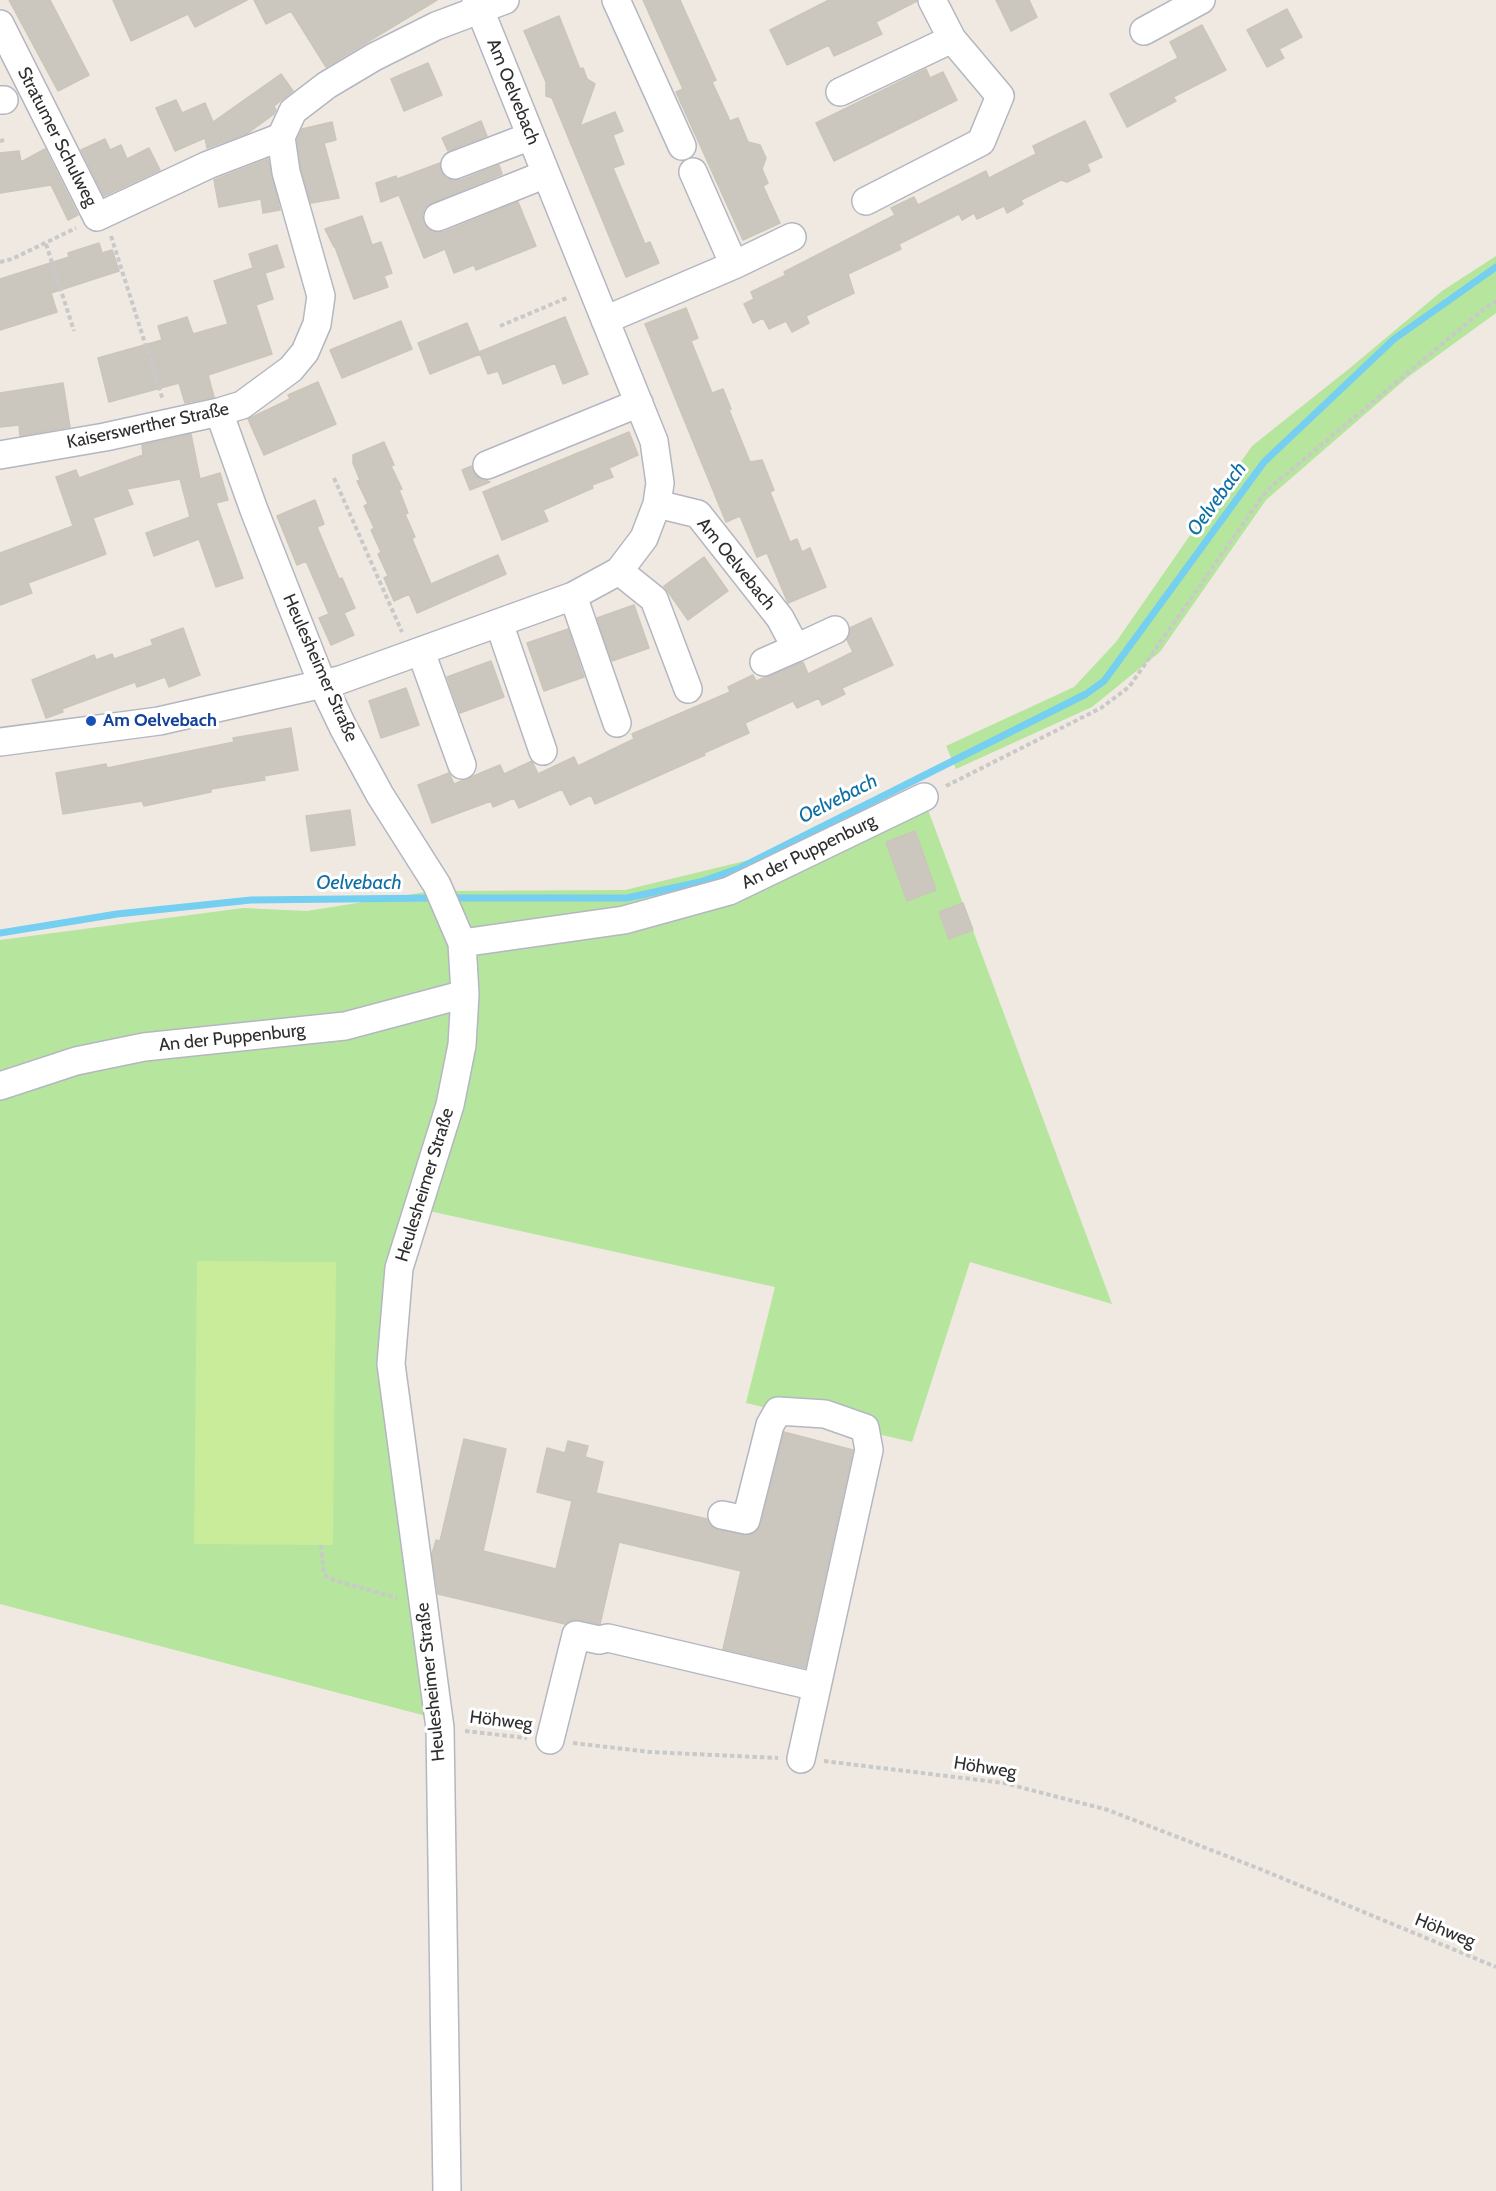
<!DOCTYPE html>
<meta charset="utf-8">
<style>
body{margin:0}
canvas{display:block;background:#efe9e1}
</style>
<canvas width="1496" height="2191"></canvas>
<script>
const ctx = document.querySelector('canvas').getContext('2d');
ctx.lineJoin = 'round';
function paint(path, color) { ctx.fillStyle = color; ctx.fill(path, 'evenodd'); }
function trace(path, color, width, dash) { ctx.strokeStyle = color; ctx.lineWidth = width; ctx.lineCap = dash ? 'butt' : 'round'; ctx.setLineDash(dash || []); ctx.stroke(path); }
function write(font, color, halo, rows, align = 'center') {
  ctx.font = font + ' Cabin,sans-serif'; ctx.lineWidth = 6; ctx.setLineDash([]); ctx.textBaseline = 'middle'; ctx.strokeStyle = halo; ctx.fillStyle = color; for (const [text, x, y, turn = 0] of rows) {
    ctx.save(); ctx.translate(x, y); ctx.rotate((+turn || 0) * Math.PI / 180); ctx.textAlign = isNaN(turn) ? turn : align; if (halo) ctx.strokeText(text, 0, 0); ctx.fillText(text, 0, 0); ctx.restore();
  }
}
const green = new Path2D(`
 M 1496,256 L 1496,313 L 1408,377 L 1266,500 L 1160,652 L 1092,707 L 956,769 L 946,746 L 1074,687 L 1116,642 L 1252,446 L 1350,368 L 1442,291 Z
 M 921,791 L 1112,1304 L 970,1262 L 912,1442 L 746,1403 L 775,1287 L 411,1207 L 382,1290 L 381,1370 L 430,1717 L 0,1604 L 0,940 L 243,908 L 307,911 L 432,891 L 625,890 L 778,853 Z`);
const pitch = new Path2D(`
 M 197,1261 L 336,1262 L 333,1545 L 194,1544 Z`);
const stream = new Path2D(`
 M 450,898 L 627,898 L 700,882 L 740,868 L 1086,694 L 1104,681 L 1264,462 L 1394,339 L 1496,267
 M 0,933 L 117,914 L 251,900 L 436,898`);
const building = new Path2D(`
 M 9,0 L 50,0 L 89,75 L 58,91 Z
 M 113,0 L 247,0 L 195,27 L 188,14 L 131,41 Z
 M 254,0 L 437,0 L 326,67 L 291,11 L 266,24 Z
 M 643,0 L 680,0 L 716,80 L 712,82 L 730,121 L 738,118 L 748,142 L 760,145 L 766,158 L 762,169 L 768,183 L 763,186 L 780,223 L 743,240 L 676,92 L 683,89 Z
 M 829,0 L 916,0 L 917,1 L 876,22 L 882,34 L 834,56 L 829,45 L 787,65 L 770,30 Z
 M 996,0 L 1029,0 L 1037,17 L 1011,31 Z
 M 1287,9 L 1302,37 L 1279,49 L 1284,58 L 1267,67 L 1247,30 Z
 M 559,16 L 580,69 L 583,68 L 587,79 L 595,84 L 580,126 L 615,112 L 623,131 L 613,135 L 624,164 L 613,168 L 645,244 L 650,242 L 659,263 L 626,277 L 552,98 L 546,96 L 546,82 L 524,31 Z
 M 1202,25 L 1226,70 L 1173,97 L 1176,101 L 1127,127 L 1110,94 L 1178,58 L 1170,42 Z
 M 428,63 L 442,95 L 404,111 L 391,79 Z
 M 926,69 L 930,78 L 943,72 L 957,100 L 834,161 L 816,123 Z
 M 281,74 L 293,91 L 274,106 L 276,110 L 274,114 L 248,133 L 207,148 L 205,138 L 175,151 L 156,108 L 176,100 L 182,113 L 205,103 L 213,122 Z
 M 481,121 L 487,136 L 448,151 L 442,138 Z
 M 1085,121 L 1102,157 L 1087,164 L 1090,171 L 1067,182 L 1061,180 L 1021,200 L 1023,204 L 1007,213 L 1004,206 L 977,219 L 974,213 L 962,220 L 959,214 L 899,244 L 901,249 L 848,274 L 854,293 L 806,316 L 809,323 L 792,332 L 786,321 L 769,329 L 763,318 L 753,323 L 744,304 L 754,299 L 751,292 L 786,275 L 784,272 L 895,215 L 891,208 L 914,197 L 918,205 L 986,171 L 989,178 L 1036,154 L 1033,146 Z
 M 332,122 L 336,140 L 324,143 L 339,198 L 311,203 L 301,169 L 297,139 L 302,129 Z
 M 105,139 L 110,150 L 121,145 L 127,159 L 149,148 L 160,170 L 104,196 L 81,150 Z
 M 45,149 L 78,215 L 68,220 L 51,185 L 0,193 L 0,153 L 19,151 L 21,162 Z
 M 268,159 L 280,210 L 263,213 L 261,199 L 219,207 L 214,180 Z
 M 440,163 L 441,171 L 446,178 L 452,180 L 461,180 L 499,165 L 502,174 L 432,203 L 425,208 L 422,215 L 423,222 L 428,229 L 435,232 L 444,232 L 518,202 L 536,246 L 476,270 L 474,265 L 454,273 L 445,249 L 424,258 L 399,195 L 381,202 L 376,183 L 396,176 L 397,179 Z
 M 362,216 L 372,245 L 381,242 L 392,273 L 384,276 L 388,287 L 354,299 L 335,247 L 334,247 L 325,229 Z
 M 99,243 L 102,253 L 112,250 L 119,271 L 51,293 L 57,312 L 0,330 L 0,279 L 69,257 L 68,253 Z
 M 277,245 L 284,267 L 265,273 L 273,299 L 256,305 L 272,354 L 208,375 L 214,397 L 185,403 L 179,383 L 109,402 L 98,358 L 162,340 L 158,326 L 187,317 L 193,334 L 228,324 L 214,281 L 253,268 L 249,254 Z
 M 686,308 L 698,338 L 691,341 L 712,393 L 723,389 L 731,409 L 729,410 L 750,462 L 762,460 L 774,490 L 770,492 L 790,542 L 797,539 L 802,552 L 810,548 L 826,587 L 788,603 L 767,553 L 757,557 L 740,516 L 726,522 L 645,324 Z
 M 565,317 L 588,374 L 563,384 L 555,363 L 503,384 L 498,371 L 488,374 L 480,354 L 430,374 L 418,343 L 467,323 L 479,352 Z
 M 401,321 L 412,349 L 342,378 L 330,350 Z
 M 318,382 L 336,424 L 264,455 L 248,419 L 290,399 L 288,395 Z
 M 63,383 L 70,427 L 20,436 L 19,425 L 0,427 L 0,393 Z
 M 629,432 L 638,455 L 609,468 L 613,477 L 592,485 L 593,488 L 543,510 L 548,521 L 502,540 L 483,492 Z
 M 191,434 L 200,479 L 220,473 L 228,500 L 216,503 L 243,578 L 216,587 L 199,539 L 154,556 L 146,533 L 190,517 L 180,479 L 127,489 L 133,504 L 93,518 L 106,554 L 28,583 L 32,593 L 0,605 L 0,553 L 73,526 L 56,477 L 76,470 L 79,478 L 143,455 L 142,445 Z
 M 384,442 L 394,465 L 391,466 L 402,489 L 399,490 L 408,513 L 405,514 L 415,537 L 412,539 L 431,584 L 498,555 L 506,574 L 417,613 L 409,594 L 394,601 L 384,578 L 388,576 L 378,554 L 381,552 L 371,530 L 374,528 L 364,506 L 368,504 L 357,481 L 360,480 L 353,463 L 353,455 Z
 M 472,466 L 477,477 L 490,482 L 470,490 L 462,470 Z
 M 315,500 L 324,524 L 317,527 L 339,579 L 342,578 L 355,608 L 344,613 L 354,635 L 331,645 L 319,618 L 329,614 L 306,561 L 297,565 L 277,516 Z
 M 704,557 L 728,591 L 688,620 L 664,586 Z
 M 634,605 L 649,648 L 612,661 L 597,618 Z
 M 871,618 L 893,665 L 842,688 L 845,694 L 822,705 L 819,698 L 797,708 L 793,701 L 745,723 L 749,733 L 704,753 L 705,755 L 595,804 L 591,795 L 570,805 L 562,789 L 519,808 L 514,798 L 493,807 L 491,801 L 432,823 L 418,785 L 449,773 L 454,784 L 500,765 L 504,774 L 532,761 L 538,774 L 574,757 L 578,766 L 634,739 L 632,734 L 730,692 L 728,687 L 753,675 L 756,681 L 803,662 L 808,674 L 853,652 L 847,640 L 850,628 Z
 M 183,628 L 200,675 L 169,687 L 165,677 L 137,687 L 135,682 L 62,709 L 63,712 L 46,718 L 32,680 L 94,655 L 96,660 L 112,654 L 114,659 L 153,645 L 151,640 Z
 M 568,629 L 584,677 L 544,691 L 527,643 Z
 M 491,661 L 504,697 L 460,713 L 447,677 Z
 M 406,688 L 419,725 L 381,738 L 369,701 Z
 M 291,728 L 298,770 L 264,776 L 265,780 L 211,789 L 211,792 L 144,806 L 142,801 L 63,814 L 56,773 L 106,764 L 107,768 L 234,742 L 233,738 Z
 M 350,810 L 355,845 L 311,851 L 306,816 Z
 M 915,831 L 936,890 L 907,901 L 886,842 Z
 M 963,903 L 973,930 L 949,939 L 939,912 Z
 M 784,1432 L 853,1450 L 805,1668 L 723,1649 L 741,1571 L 619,1542 L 600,1624 L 579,1620 L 571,1620 L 565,1624 L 438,1594 L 432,1554 L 436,1540 L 440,1541 L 464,1439 L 506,1449 L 483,1551 L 556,1569 L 572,1501 L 537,1492 L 547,1448 L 565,1453 L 568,1441 L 588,1446 L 585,1457 L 603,1462 L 596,1493 L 707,1519 L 711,1526 L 718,1530 L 750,1535 L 757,1531 L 761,1524 Z`);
const path = new Path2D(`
 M 0,141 L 4,140
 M 111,236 L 163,400
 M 46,244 L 74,331
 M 0,262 L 12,259 L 76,228
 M 500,326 L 569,297
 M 334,478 L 402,632
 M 946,786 L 1101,708 L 1129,687 L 1266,491 L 1484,309 L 1496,301
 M 321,1545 L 324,1574 L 330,1579 L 397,1598
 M 465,1731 L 527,1738
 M 573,1743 L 650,1752 L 778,1758
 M 824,1761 L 1004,1783 L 1108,1810 L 1260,1869 L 1496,1967`);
const minor = new Path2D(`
 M 616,0 L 682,146
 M 0,24 L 97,217 L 208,165 L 281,137
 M 1144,31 L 1201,0
 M 840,92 L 952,39
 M 0,100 L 4,100
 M 455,165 L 531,136
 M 693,172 L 734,265
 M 866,201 L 981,142 L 1000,96 L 952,39 L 932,0
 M 438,217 L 546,174
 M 605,320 L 734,265 L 792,237
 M 219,412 L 254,510 L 322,683 L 343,727 L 380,795 L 437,885 L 462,943 L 465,994 L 462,1045 L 450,1105 L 399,1268 L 391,1364 L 440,1728 L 447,2191
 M 0,455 L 105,437 L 219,412 L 242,405 L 291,369 L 305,352 L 317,324 L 321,296 L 286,172 L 281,137 L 293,111 L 327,85 L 374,57 L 436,26 L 505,0
 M 487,465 L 639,403
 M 657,504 L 698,514 L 780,618 L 796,648 L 835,630
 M 619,571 L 654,599 L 688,689
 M 573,596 L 617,723
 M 499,623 L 543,751
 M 421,652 L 462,765
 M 764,662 L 796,648
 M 0,742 L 159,721 L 340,680 L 573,596 L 619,571 L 644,538 L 657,504 L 660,483 L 654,441 L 476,0
 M 462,943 L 624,920 L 729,891 L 924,797
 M 0,1086 L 76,1061 L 144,1047 L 345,1026 L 465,994
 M 722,1515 L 746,1520 L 770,1425 L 778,1411 L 825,1414 L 865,1428 L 869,1450 L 801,1759
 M 550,1740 L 576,1635 L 599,1640 L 608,1638 L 817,1687`);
const markers = [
 [91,721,6,"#1a4fb4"]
];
const streetNames = [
 ["Am Oelvebach",513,92,68],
 ["Stratumer Schulweg",57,137,63],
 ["Kaiserswerther Straße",148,426,-12],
 ["Am Oelvebach",736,564,51],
 ["Heulesheimer Straße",320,668,66],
 ["An der Puppenburg",809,852,-26],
 ["An der Puppenburg",232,1038,-6],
 ["Heulesheimer Straße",425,1185,-73],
 ["Heulesheimer Straße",431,1682,-96],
 ["Höhweg",501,1721,7],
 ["Höhweg",985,1768,9],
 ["Höhweg",1445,1931,22]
];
const transitNames = [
 ["Am Oelvebach",103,721]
];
const waterNames = [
 ["Oelvebach",1217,499,-54],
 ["Oelvebach",838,799,-27],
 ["Oelvebach",359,883]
];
paint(green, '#b6e59e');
paint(pitch, '#c9ec9a');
trace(stream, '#75cff0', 7);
paint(building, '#cbc7bf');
trace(building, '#cbc5ba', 1.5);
trace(minor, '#b4b7c1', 30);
trace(path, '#c9c9c9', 4, [4.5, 3]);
trace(minor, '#fff', 27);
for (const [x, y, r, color] of markers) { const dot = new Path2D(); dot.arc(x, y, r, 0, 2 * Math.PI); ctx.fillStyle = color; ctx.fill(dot); trace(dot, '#fff', 2); }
write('18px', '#2e2e2e', '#fff', streetNames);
write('bold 18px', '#164399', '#fff', transitNames, 'left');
write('italic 20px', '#0d6fa3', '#fff', waterNames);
</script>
